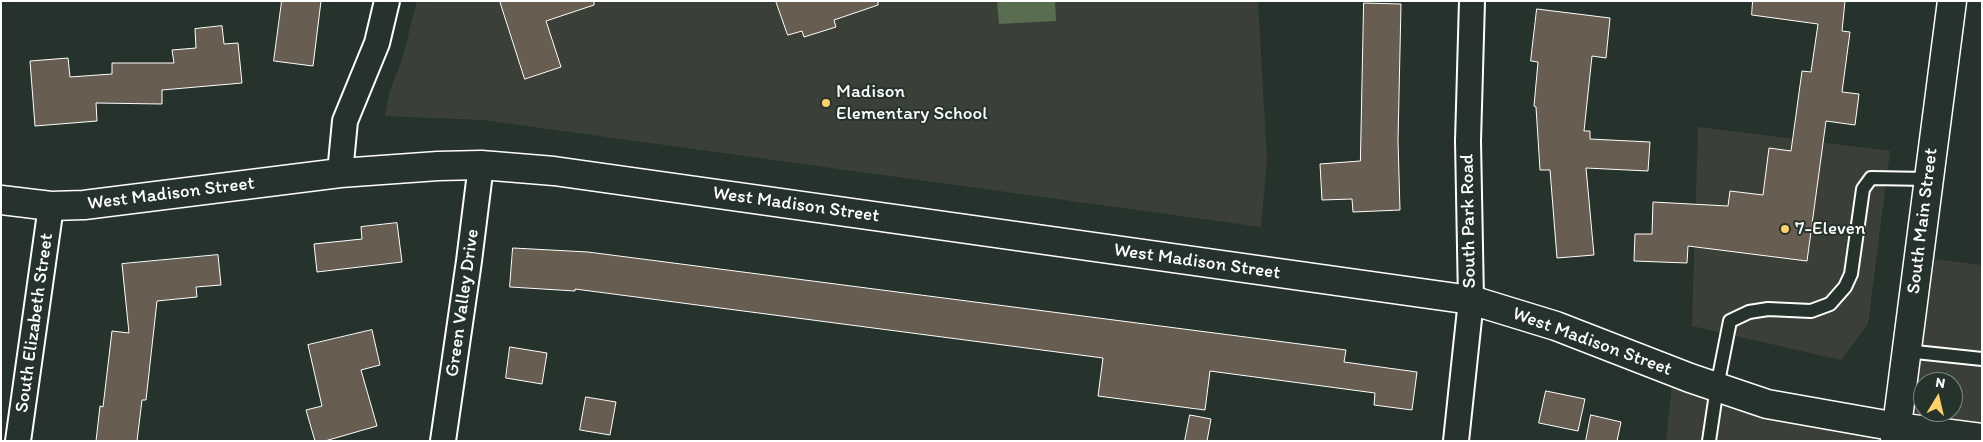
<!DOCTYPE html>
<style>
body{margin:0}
#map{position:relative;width:1983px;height:442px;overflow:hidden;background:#26332d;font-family:Itim,sans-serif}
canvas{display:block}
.frame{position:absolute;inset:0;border:2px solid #fff;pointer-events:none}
.north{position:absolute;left:1913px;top:372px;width:50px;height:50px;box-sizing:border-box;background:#26332d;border:1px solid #7d8581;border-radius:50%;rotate:9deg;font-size:14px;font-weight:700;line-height:20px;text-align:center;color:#fff}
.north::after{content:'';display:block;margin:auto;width:18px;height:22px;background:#ffd166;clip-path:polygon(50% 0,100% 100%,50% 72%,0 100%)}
</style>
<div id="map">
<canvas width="1983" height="442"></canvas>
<div class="frame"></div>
<div class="north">N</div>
</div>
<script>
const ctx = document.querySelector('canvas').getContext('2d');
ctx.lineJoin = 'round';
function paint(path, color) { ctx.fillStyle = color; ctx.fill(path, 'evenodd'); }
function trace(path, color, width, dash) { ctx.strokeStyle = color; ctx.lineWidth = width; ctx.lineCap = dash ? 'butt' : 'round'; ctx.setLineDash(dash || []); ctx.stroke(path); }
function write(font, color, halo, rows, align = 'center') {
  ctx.font = font + ' Itim,sans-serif'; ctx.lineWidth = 4; ctx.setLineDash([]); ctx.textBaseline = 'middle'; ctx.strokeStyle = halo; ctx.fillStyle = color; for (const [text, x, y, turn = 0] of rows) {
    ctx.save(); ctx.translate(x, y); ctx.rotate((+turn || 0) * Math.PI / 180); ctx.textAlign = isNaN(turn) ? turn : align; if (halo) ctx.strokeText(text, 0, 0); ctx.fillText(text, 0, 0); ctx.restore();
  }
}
const built = new Path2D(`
 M 417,1 L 1258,1 L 1267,160 L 1261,227 L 483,120 L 385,116 L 390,90 L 402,60 Z
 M 1698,127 L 1890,151 L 1868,324 L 1841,360 L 1692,326 Z
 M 1935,259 L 1982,265 L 1982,431 L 1911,422 ZM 1923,382 L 1953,382 L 1953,412 L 1923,412 Z
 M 1672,384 L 1874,438 L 1874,441 L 1666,441 Z`);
const green = new Path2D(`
 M 997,1 L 1055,1 L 1056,21 L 999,24 Z`);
const building = new Path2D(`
 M 282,1 L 321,1 L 313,66 L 274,61 Z
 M 500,1 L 594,1 L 594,5 L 546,21 L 561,67 L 525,79 Z
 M 776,1 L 878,1 L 878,5 L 834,20 L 836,27 L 804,37 L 802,31 L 788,35 Z
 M 1753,1 L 1845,1 L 1842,31 L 1850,32 L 1842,92 L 1859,94 L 1855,125 L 1826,121 L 1807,261 L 1688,246 L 1687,263 L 1634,261 L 1635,234 L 1652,234 L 1653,202 L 1728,206 L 1730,191 L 1763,195 L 1769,148 L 1791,151 L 1802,71 L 1811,72 L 1818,24 L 1752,15 Z
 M 1364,3 L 1401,4 L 1398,141 L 1400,210 L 1353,212 L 1352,199 L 1322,200 L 1320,164 L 1360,161 Z
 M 1537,9 L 1610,18 L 1606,58 L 1592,56 L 1584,131 L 1590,131 L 1590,139 L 1650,142 L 1648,171 L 1586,168 L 1594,255 L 1557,258 L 1550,170 L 1540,170 L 1536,107 L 1534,106 L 1538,62 L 1531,61 Z
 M 222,26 L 224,44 L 238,43 L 242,83 L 162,90 L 162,104 L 96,103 L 97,121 L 35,126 L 30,61 L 68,58 L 70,77 L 112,74 L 112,63 L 174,63 L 172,50 L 196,48 L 195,29 Z
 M 397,223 L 402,262 L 317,272 L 314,244 L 362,239 L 361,227 Z
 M 513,248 L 588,252 L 1346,350 L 1344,362 L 1417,372 L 1412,410 L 1374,405 L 1375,393 L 1210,371 L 1205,410 L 1098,396 L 1103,358 L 575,289 L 575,291 L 510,287 Z
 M 218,255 L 221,285 L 196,287 L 197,297 L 157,301 L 146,400 L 142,400 L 137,441 L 96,441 L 100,406 L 103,407 L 112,331 L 129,333 L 122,264 Z
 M 372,330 L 380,365 L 361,370 L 377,426 L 325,441 L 315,441 L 306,410 L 322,406 L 308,345 Z
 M 510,347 L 547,353 L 542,384 L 506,378 Z
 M 1546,391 L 1585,399 L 1578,431 L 1539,423 Z
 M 586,397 L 616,402 L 610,435 L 580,430 Z
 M 1190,415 L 1211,419 L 1207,441 L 1185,441 Z
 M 1591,415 L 1621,422 L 1617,441 L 1586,441 Z`);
const lane = new Path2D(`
 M 1906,351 L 1982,359
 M 1709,441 L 1717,387 L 1730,321 L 1749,312 L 1768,309 L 1811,311 L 1830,304 L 1845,287 L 1851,274 L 1863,189 L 1871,178 L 1928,179`);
const street = new Path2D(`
 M 340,173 L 345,121 L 377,43 L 387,1
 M 18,441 L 51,206
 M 443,441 L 469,261 L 481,165
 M 1456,441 L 1471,300 L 1468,141 L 1472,1`);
const secondary = new Path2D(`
 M 1,200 L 51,206 L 84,205 L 340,173 L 438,166 L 481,165 L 554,171 L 1471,300 L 1556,326 L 1690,378 L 1767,404 L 1897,427 L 1982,438
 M 1895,441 L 1952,1`);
const markers = [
 [826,103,5,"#ffd166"],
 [1785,229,5,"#ffd166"]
];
const poiNames = [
 ["Madison",836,92],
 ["Elementary School",836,114],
 ["7-Eleven",1795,229]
];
const streetNames = [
 ["West Madison Street",171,194,-7],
 ["West Madison Street",796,205,8],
 ["South Park Road",1469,221,-91],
 ["South Main Street",1923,221,-83],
 ["West Madison Street",1197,262,8],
 ["Green Valley Drive",463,303,-82],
 ["South Elizabeth Street",35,323,-82],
 ["West Madison Street",1592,342,20]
];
paint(built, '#3a4038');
paint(green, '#596d50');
paint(building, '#675d51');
trace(building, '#fff', 1);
trace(lane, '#fff', 16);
trace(street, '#fff', 28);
trace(secondary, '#fff', 31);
trace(lane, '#26332d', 12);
trace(street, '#26332d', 24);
trace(secondary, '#26332d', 28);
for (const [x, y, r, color] of markers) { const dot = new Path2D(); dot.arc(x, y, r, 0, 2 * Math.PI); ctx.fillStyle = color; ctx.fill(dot); trace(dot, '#26332d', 2); }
write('19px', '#fff', '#26332d', poiNames, 'left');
write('19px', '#fff', '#26332d', streetNames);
</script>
